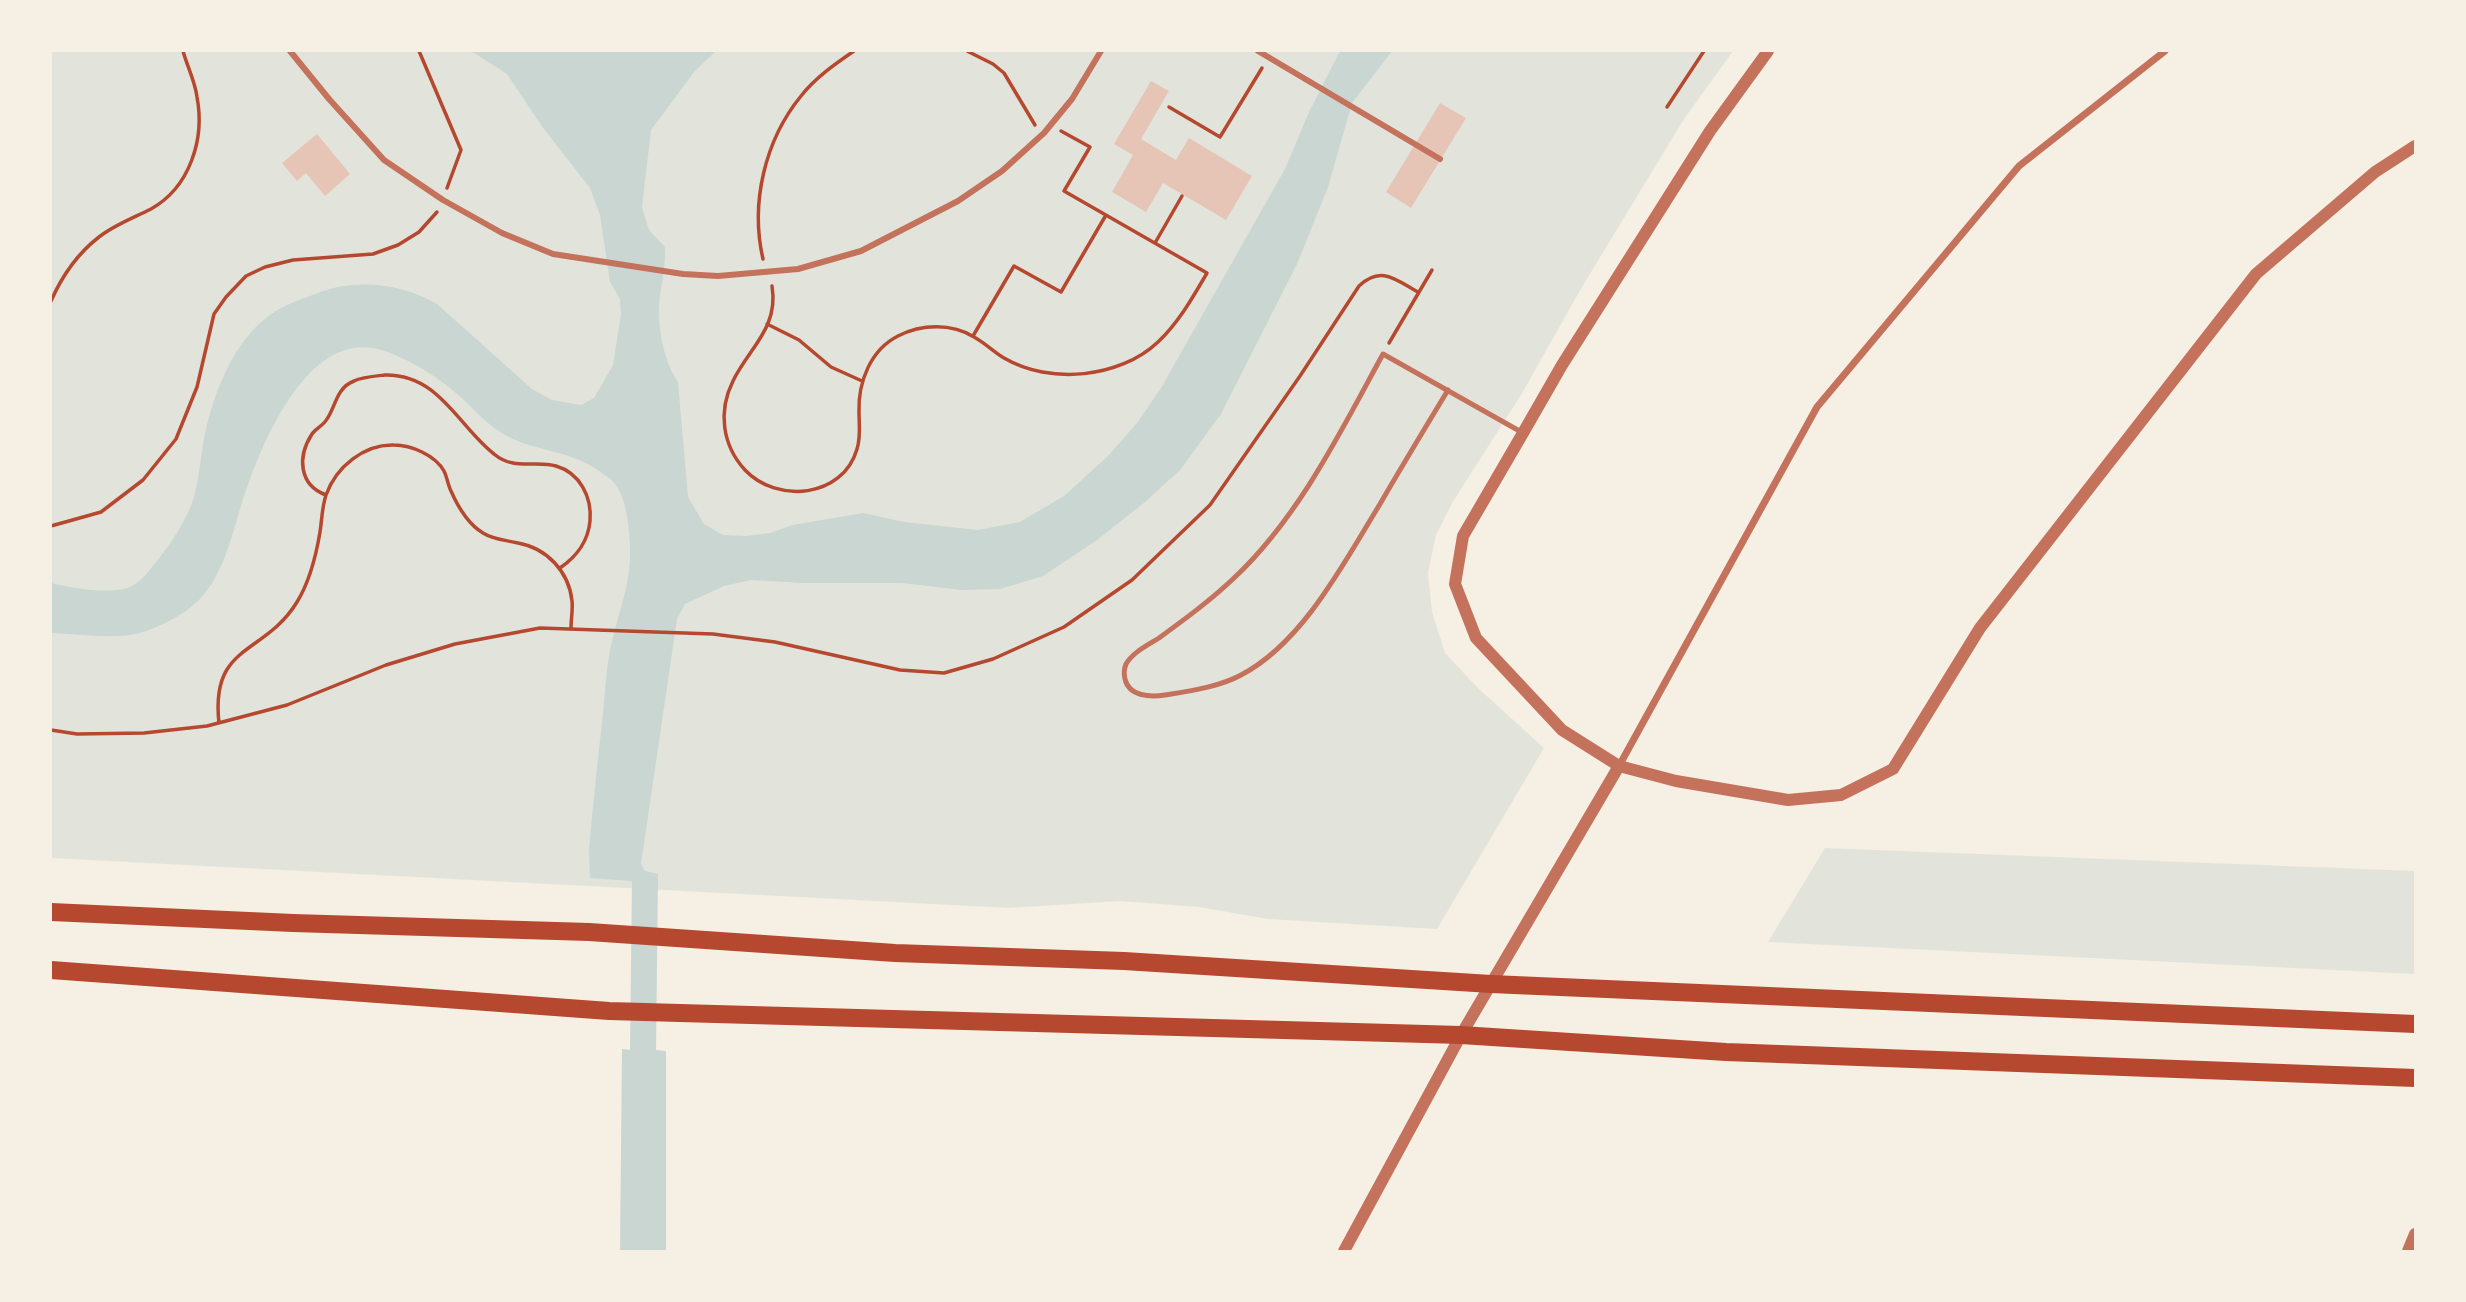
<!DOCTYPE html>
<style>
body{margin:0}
#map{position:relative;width:2466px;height:1302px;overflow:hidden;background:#f6efe4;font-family:Poppins,sans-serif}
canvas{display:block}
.frame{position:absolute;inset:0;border:52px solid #f6efe4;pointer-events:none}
</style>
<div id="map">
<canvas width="2466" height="1302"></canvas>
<div class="frame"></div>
</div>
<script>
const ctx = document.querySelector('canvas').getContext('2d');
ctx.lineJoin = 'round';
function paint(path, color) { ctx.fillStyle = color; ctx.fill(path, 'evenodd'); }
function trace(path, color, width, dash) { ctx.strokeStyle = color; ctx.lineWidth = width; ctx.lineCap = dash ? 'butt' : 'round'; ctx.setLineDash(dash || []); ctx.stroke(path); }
const green = new Path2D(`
 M 51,51 L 1733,51 L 1684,119 L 1582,287 L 1521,395 L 1452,503 L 1436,535 L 1428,573 L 1432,612 L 1445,653 L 1478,688 L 1544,748 L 1437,929 L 1268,919 L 1199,907 L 1120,901 L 1009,908 L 51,858 Z
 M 1825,848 L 2415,871 L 2415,974 L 1768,942 Z`);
const water = new Path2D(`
 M 471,51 L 716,51 L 694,72 L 651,130 L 642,207 L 649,230 L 665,247 C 666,268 660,288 659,308 C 658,332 665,363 678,382 L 688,497 L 704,524 L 723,535 L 746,536 L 770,533 L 793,525 L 863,513 L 904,522 L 978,530 L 1020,522 L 1064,496 L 1108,456 L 1137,423 L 1161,388 L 1285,169 L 1309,112 L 1340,51 L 1392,51 L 1352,103 L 1328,187 L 1297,264 L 1221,414 L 1180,470 L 1145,502 L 1097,540 L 1043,576 L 1000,589 L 962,590 L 902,583 L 802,583 L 751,580 L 724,586 L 685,604 L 677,619 L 641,864 L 645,871 L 658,874 L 656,1050 L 666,1051 L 666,1251 L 620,1251 L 622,1049 L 630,1050 L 632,881 L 590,878 L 589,849 C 593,804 598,758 603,713 C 605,692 606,671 610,650 C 616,620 628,592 630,561 C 631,541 628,499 615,484 C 612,479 606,476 602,473 C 569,448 534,453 502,433 C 487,424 476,412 464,400 C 441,379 411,359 381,350 C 312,329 267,432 249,482 C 234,521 228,572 197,602 C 182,616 156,629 136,634 C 114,639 75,634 51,633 L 51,583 C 70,588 111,595 130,587 C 141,582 149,571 157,561 C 171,543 187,520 194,497 C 200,474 201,451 206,429 C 213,399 225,366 244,341 C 267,311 285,305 318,293 C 356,278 403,284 437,304 L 532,389 L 552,400 L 581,405 L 594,398 L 613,365 L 621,314 L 620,299 L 610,282 L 600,215 L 590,188 L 541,125 L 507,74 Z`);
const building = new Path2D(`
 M 1151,81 L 1169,91 L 1141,139 L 1176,160 L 1189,138 L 1252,176 L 1226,220 L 1163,183 L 1146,212 L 1112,192 L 1133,155 L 1114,144 Z
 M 1440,103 L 1466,118 L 1411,208 L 1386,192 Z
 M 317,134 L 350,174 L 325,196 L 306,173 L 297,181 L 282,163 Z`);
const path = new Path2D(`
 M 419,51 L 461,150 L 447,188
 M 967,51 L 993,64 L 1004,73 L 1035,125
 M 1169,107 L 1220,137 L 1262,68
 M 1667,107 L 1704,51
 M 1155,243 L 1182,196
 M 763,259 C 750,203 765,140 801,96 C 815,78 835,64 854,51
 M 772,286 C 779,328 749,348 733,381 C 718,411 722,445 745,470 C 777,504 843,498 857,449 C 861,437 859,424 859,412 C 858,383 870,350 898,336 C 921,324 952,323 974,337 C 985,343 994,352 1004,358 C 1050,385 1120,378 1158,342 C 1179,322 1193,297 1207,273 L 1064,191 L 1090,147 L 1061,131
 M 51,301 C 62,276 77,254 99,237 C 114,225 133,218 151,209 C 190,187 205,139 197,97 C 195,81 187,66 183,51
 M 767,324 L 799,340 L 831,367 L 862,381
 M 973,336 L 1014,266 L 1061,292 L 1106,215
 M 1389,343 L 1432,270
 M 326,495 C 299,485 297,457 312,434 C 316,428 323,426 327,419 C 336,406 336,388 354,381 C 362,377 376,376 385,375 C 439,374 458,426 494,454 C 514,471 535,460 556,466 C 580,473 592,497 590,521 C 588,542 577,556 560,568
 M 51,526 L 101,512 L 143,480 L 176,439 L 197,387 L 214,314 L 226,297 L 246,276 L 265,267 L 293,260 L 373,254 L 398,245 L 419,232 L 437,212
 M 219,723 C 210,643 264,656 297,602 C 310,581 316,556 320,532 C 322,519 322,507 326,495 C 336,467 364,444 394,445 C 411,445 435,455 444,471 C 447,477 448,485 451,491 C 458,507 468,524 483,533 C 494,540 506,540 518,543 C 547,548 569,572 572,601 C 573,609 571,619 571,628
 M 51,730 L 77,734 L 144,733 L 207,726 L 287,705 L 386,665 L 455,644 L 540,628 L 713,634 L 775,642 L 900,670 L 944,673 L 993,659 L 1064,627 L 1132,580 L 1210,505 L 1300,376 L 1359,286 C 1381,265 1396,280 1418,292`);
const service = new Path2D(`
 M 1448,390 C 1425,428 1402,466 1380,504 C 1345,561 1303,643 1241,675 C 1219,687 1190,691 1165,695 C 1151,697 1129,697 1125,679 C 1124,675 1124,669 1126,664 C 1133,652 1148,645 1159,638 C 1185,619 1211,600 1234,578 C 1299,517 1341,431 1383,354 L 1523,433`);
const pedestrian = new Path2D(`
 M 290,51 L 329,99 L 384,160 L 443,200 L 502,233 L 553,254 L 683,274 L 718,276 L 798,269 L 861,251 L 958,201 L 1002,171 L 1044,133 L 1072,99 L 1101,51
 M 1258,51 L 1440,159`);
const minor = new Path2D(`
 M 1619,766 L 1817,407 L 2019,166 L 2165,51`);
const tertiary = new Path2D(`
 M 1768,51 L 1710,131 L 1562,365 L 1523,433 L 1463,536 L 1455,584 L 1476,638 L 1562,730 L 1619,766 L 1676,781 L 1788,800 L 1841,795 L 1893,769 L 1980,628 L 2256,274 L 2375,172 L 2415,146
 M 1344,1251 L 1461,1035 L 1619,766
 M 2408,1251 L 2415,1234`);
const primary = new Path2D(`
 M 51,912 L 293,923 L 589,932 L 895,953 L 1124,961 L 1491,984 L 2415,1024
 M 51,970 L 609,1011 L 1461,1035 L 1726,1052 L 2415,1078`);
paint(green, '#e2e4dc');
paint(water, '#c9d6d2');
paint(building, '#e6c5b7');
trace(path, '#b5482f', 3.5);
trace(service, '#c5725c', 5);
trace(pedestrian, '#c5725c', 6);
trace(minor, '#c5725c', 7);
trace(tertiary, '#c5725c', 12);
trace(primary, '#b5482f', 18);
</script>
